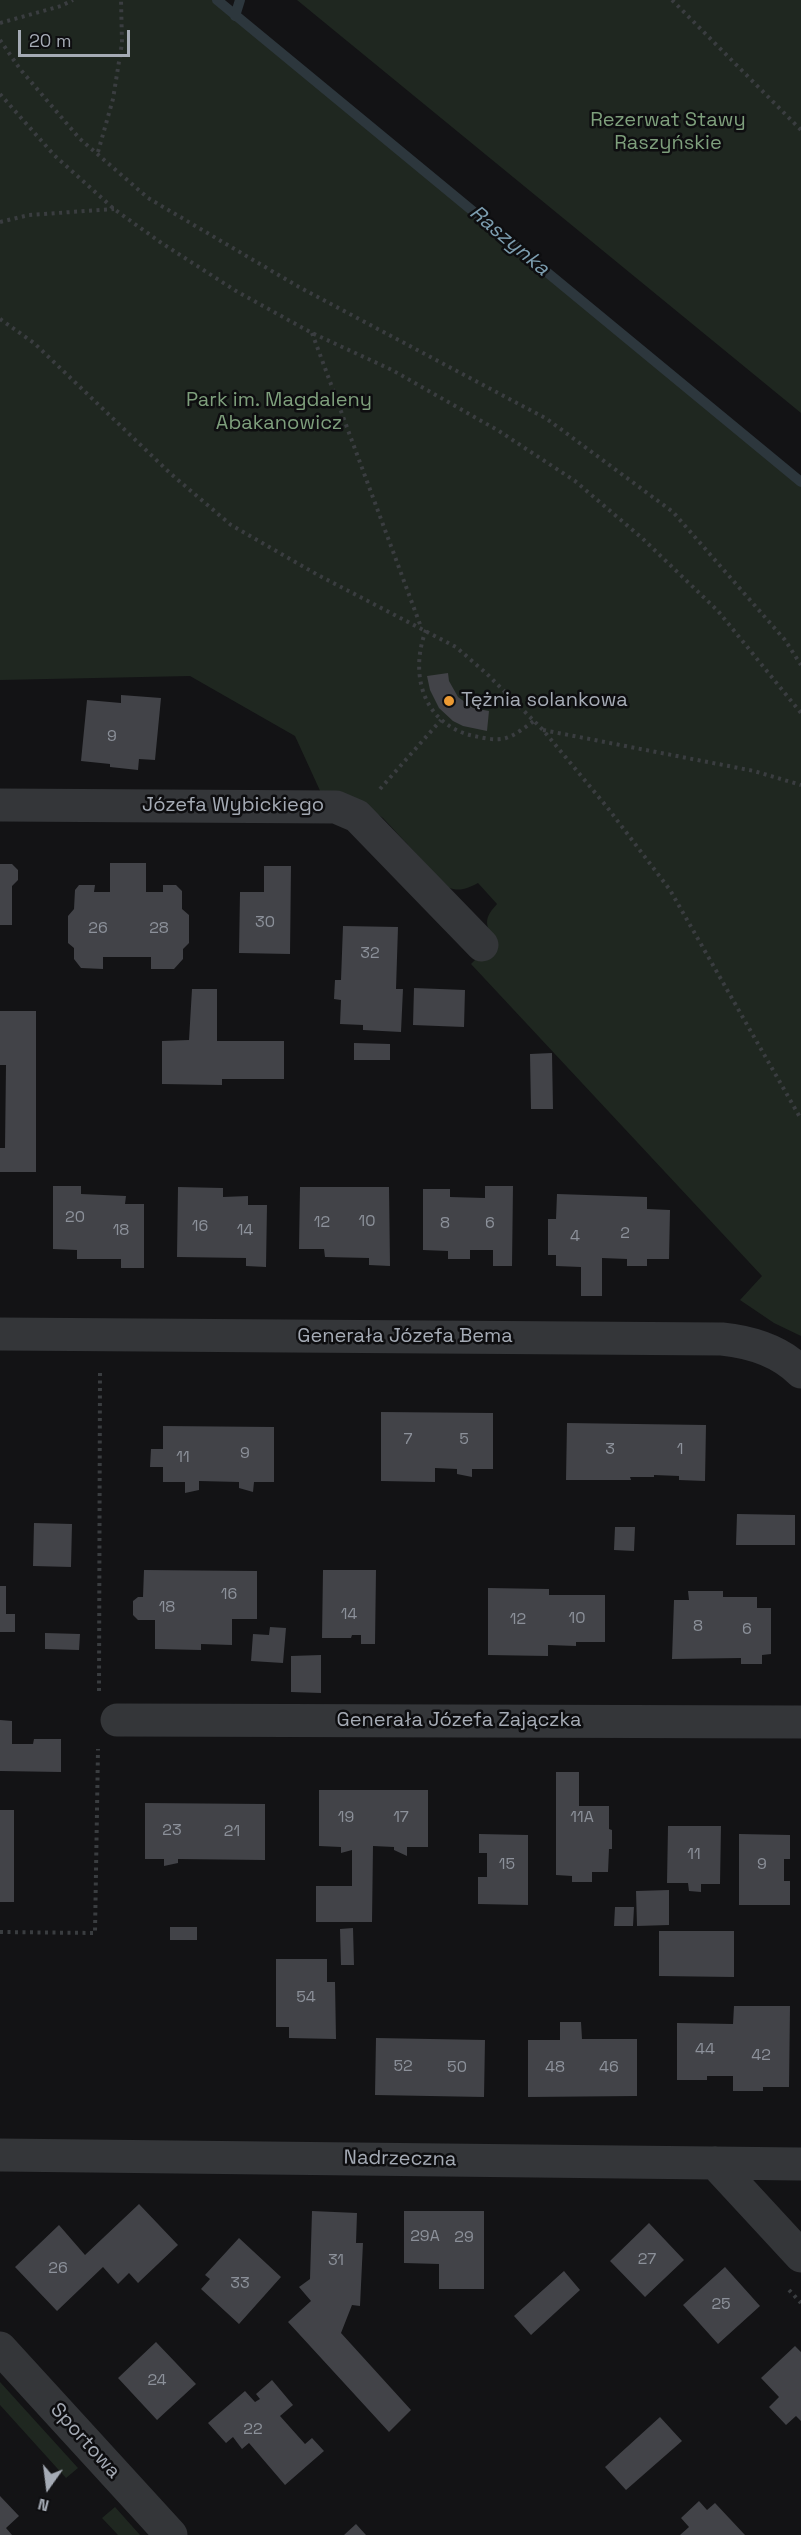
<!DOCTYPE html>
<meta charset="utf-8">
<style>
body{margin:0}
#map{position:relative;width:801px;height:2535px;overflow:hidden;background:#131315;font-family:"Space Grotesk",sans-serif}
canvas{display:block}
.north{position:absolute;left:18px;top:2457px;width:60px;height:60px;-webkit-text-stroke:4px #0e0e10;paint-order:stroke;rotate:194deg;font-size:16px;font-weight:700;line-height:24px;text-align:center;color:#a5abb5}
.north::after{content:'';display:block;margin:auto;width:21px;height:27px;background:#a5abb5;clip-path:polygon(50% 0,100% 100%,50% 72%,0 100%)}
.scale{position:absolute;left:18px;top:30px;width:112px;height:27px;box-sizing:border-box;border:3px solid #a5abb5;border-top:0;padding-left:8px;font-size:18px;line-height:21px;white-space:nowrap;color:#a5abb5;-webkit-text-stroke:4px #0e0e10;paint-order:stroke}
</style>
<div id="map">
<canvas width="801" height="2535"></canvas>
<div class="north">N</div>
<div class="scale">20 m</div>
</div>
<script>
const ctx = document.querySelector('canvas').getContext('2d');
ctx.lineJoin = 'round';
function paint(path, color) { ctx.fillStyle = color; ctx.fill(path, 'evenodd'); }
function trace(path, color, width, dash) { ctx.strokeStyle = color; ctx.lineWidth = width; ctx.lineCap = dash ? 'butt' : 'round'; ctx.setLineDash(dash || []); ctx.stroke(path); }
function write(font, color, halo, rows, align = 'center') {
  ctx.font = font + ' "Space Grotesk",sans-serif'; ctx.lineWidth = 5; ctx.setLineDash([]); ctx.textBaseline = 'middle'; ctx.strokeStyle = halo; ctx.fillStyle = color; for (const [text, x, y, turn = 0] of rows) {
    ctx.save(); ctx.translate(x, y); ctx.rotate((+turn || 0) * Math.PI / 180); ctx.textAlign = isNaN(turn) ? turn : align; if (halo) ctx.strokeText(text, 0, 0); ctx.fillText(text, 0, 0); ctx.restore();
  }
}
const green = new Path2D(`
 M 0,0 L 217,0 L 801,482 L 801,1336 L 774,1323 L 740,1300 L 762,1276 L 471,964 L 496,939 C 483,925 485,917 497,904 L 478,883 C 466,889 460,892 447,887 L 383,818 L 367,807 L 322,795 L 295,736 L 190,676 L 0,680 Z
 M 297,0 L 801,0 L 801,413 Z
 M 0,2382 L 78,2468 L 66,2478 L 0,2405 Z
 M 115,2507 L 140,2535 L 118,2535 L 102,2518 Z`);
const stream = new Path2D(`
 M 217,0 L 801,482
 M 235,16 L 240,0`);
const building = new Path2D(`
 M 448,673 L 449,681 L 458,697 L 473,708 L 489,711 L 487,731 L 463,726 L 453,721 L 439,708 L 430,690 L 427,676 Z
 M 121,695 L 161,698 L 155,760 L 139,759 L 138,770 L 110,767 L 110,764 L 81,761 L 87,700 L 121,703 Z
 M 110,863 L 146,863 L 146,892 L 163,892 L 163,885 L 176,885 L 182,891 L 182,909 L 189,915 L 189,943 L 183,949 L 183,959 L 174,969 L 151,969 L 151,957 L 103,957 L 103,969 L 81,968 L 74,959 L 74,948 L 68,943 L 68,916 L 74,909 L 75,890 L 79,885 L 95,885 L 94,892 L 110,892 Z
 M 0,864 L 12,864 L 18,870 L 18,880 L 12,886 L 12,925 L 0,925 Z
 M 264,866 L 291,866 L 290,954 L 239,953 L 240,892 L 264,892 Z
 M 343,926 L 398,927 L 396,989 L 403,989 L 401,1032 L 363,1030 L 363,1025 L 340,1024 L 341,1000 L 334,999 L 335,980 L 341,980 Z
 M 414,988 L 465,990 L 464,1027 L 413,1025 Z
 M 192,989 L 217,989 L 217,1041 L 284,1041 L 284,1079 L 222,1079 L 222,1085 L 162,1084 L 162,1041 L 189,1040 Z
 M 0,1011 L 36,1011 L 36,1172 L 0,1172 L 0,1148 L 5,1148 L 6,1065 L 0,1065 Z
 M 354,1043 L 390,1044 L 390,1060 L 354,1060 Z
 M 552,1053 L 553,1109 L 531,1109 L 530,1054 Z
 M 53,1186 L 81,1186 L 81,1194 L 126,1196 L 125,1204 L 144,1204 L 144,1268 L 121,1268 L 121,1259 L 77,1259 L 77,1250 L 53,1249 Z
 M 485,1186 L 513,1186 L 512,1266 L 493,1266 L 493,1250 L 470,1250 L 470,1259 L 448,1259 L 448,1251 L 423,1250 L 423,1189 L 450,1189 L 450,1197 L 485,1198 Z
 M 178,1187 L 223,1188 L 223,1197 L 248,1196 L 248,1205 L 267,1205 L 266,1267 L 246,1266 L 246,1258 L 177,1257 Z
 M 300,1187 L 389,1187 L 390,1266 L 369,1265 L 369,1258 L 325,1257 L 324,1249 L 299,1249 Z
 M 557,1194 L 647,1197 L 647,1209 L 670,1210 L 669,1259 L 647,1259 L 647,1266 L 627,1266 L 627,1259 L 602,1258 L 602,1296 L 581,1296 L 581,1267 L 556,1266 L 556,1255 L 548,1255 L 548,1219 L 556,1219 Z
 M 381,1412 L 493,1413 L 493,1469 L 472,1469 L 472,1477 L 457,1474 L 457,1469 L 435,1468 L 435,1482 L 381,1481 Z
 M 567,1423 L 706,1425 L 705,1481 L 679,1480 L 679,1476 L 654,1475 L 654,1477 L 630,1477 L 631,1480 L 566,1480 Z
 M 163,1426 L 274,1427 L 274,1482 L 254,1482 L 253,1492 L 239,1488 L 239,1482 L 199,1481 L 199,1490 L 185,1493 L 185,1482 L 163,1482 L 163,1467 L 150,1467 L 151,1449 L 163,1449 Z
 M 737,1514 L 795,1515 L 795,1545 L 736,1545 Z
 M 34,1523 L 72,1524 L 71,1567 L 33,1566 Z
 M 615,1527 L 635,1527 L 634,1551 L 614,1550 Z
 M 144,1570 L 257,1571 L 257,1619 L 232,1619 L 232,1645 L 201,1644 L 201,1650 L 155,1649 L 155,1620 L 138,1620 L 133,1615 L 133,1601 L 138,1597 L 143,1597 Z
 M 323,1570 L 376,1570 L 375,1644 L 361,1644 L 361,1635 L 352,1635 L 351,1638 L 322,1638 Z
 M 0,1586 L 6,1586 L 6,1614 L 15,1614 L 15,1632 L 0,1632 Z
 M 488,1588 L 549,1589 L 549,1595 L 605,1595 L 605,1642 L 576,1642 L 576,1646 L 548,1645 L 548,1656 L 488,1655 Z
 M 688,1591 L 723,1591 L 723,1597 L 757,1597 L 757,1608 L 771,1608 L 771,1654 L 762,1655 L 762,1664 L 741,1664 L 741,1658 L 672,1659 L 674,1600 L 689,1600 Z
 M 270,1627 L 286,1628 L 283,1663 L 251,1661 L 253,1634 L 269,1635 Z
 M 45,1633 L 80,1634 L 79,1650 L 45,1649 Z
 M 321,1655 L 321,1693 L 291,1692 L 291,1656 Z
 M 0,1720 L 12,1721 L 12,1744 L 33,1744 L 34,1739 L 61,1739 L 61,1772 L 0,1771 Z
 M 556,1772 L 579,1772 L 579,1806 L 609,1806 L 609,1829 L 612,1830 L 612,1849 L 609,1849 L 608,1872 L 592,1872 L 592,1882 L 572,1882 L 572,1876 L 556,1875 Z
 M 319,1790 L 428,1790 L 428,1847 L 407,1847 L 407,1856 L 394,1850 L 394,1847 L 373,1846 L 372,1922 L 316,1922 L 316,1886 L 352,1886 L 352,1850 L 341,1853 L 341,1847 L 319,1846 Z
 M 145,1803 L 265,1804 L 265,1860 L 178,1859 L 178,1863 L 164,1866 L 164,1859 L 145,1859 Z
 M 0,1810 L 14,1810 L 14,1902 L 0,1902 Z
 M 668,1826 L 721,1826 L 720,1884 L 701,1884 L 701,1892 L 689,1891 L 688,1883 L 667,1883 Z
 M 479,1834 L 528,1835 L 528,1905 L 478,1904 L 478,1877 L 487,1877 L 487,1853 L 479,1853 Z
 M 739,1834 L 790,1835 L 790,1859 L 784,1859 L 784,1881 L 790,1881 L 790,1905 L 739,1905 Z
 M 669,1890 L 669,1925 L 637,1926 L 636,1891 Z
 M 615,1907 L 634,1907 L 633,1926 L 614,1926 Z
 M 170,1927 L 197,1927 L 197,1940 L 170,1940 Z
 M 353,1928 L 354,1965 L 341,1965 L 340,1929 Z
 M 659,1931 L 734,1931 L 734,1977 L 659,1976 Z
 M 276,1959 L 327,1959 L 327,1982 L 335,1982 L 336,2039 L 289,2038 L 289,2027 L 276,2027 Z
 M 734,2006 L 790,2006 L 789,2087 L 763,2087 L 763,2091 L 733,2091 L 733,2076 L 707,2076 L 707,2080 L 677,2080 L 677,2023 L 733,2024 Z
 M 560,2022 L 581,2022 L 582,2039 L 637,2039 L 637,2096 L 528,2097 L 528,2040 L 560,2040 Z
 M 376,2038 L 485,2040 L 484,2097 L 375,2095 Z
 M 139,2204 L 178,2245 L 138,2283 L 129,2273 L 118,2284 L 103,2267 L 57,2311 L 15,2267 L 59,2225 L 85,2255 Z
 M 312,2211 L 357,2213 L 356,2243 L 363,2243 L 360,2306 L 352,2305 L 341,2333 L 411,2410 L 389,2432 L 288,2322 L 311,2301 L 299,2287 L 310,2279 Z
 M 404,2211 L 484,2211 L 484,2289 L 439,2289 L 439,2264 L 404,2263 Z
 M 649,2223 L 684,2260 L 645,2297 L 610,2261 Z
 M 239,2238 L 281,2277 L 239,2324 L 201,2289 L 210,2279 L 205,2275 Z
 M 725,2267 L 760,2306 L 718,2344 L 683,2305 Z
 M 564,2271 L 580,2290 L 531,2335 L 514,2316 Z
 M 156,2342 L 196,2384 L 157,2420 L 118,2378 Z
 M 795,2346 L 801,2352 L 801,2421 L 796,2416 L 786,2425 L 769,2407 L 779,2397 L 761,2378 Z
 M 272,2380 L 293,2405 L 280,2416 L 305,2444 L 312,2438 L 324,2451 L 285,2485 L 249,2443 L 242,2449 L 233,2437 L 226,2443 L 208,2423 L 245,2391 L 255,2402 L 260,2399 L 256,2394 Z
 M 660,2417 L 682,2441 L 626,2490 L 605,2467 Z
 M 0,2496 L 19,2516 L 6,2528 L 12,2535 L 0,2535 Z
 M 699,2501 L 707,2510 L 715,2503 L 745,2535 L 680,2535 L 689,2527 L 681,2518 Z
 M 356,2524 L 366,2535 L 344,2535 Z`);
const path = new Path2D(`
 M 672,0 L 801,130
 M 0,23 L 61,6 L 73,0
 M 0,40 L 20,69 L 80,139 L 148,198 L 299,287 L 547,419 L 673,512 L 785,640 L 801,665
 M 0,94 L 54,155 L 114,209 L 160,242 L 236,291 L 312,333 L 392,370 L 499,431 L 575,481 L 642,538 L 718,611 L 801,713
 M 98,152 L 113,99 L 122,43 L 121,0
 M 0,222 L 29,215 L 114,209
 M 0,319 L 34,343 L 171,474 L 231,525 L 318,575 L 456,647 L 487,674 L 543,730 L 607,807 L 670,890 L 801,1119
 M 312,333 L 421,627
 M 426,630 C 409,674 423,725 474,736 C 484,738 496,741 506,738 C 516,735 525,727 534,721
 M 543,730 L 754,771 L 801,785
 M 380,789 L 441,720
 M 99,1691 L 100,1371
 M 0,1932 L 95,1933 L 98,1749
 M 789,2290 L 801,2303`);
const minor = new Path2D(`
 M 0,805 L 336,807 L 357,816 L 482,945
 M 0,1334 L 722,1339 C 751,1342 779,1350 801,1372
 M 117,1720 L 801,1722
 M 0,2155 L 801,2164
 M 715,2163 L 801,2256
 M 0,2348 L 171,2535`);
const markers = [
 [449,701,6,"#ec9a33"]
];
const numberNames = [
 ["9",112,737],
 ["30",265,923],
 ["26",98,929],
 ["28",159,929],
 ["32",370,954],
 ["20",75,1218],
 ["10",367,1222],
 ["12",322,1223],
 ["8",445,1224],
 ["6",490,1224],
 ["16",200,1227],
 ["18",121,1231],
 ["14",245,1231],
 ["2",625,1234],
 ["4",575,1237],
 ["7",408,1440],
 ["5",464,1440],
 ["3",610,1450],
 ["1",680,1450],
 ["9",245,1454],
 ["11",183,1458],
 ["16",229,1595],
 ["18",167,1608],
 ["14",349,1615],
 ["10",577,1619],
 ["12",518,1620],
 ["8",698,1627],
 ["6",747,1630],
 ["19",346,1818],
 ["17",401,1818],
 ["11A",582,1818],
 ["23",172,1831],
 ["21",232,1832],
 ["11",694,1855],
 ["15",507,1865],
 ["9",762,1865],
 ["54",306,1998],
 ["44",705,2050],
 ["42",761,2056],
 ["52",403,2067],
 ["50",457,2068],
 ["48",555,2068],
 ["46",609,2068],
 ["29A",425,2237],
 ["29",464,2238],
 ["27",647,2260],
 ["31",336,2261],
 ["26",58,2269],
 ["33",240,2284],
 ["25",721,2305],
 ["24",157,2381],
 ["22",253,2430]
];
const parkNames = [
 ["Rezerwat Stawy",668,121],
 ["Raszyńskie",668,144],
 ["Park im. Magdaleny",279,401],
 ["Abakanowicz",279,424]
];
const poiNames = [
 ["Tężnia solankowa",461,701]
];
const streetNames = [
 ["Józefa Wybickiego",233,806],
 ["Generała Józefa Bema",405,1337],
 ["Generała Józefa Zajączka",459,1721],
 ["Nadrzeczna",400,2159,1],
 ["Sportowa",85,2441,48]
];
const waterNames = [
 ["Raszynka",509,241,40]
];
paint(green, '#1f2720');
trace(stream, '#2d373d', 10);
paint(building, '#424348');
trace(path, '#3a3d40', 4, [3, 4.5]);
trace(minor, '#343639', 33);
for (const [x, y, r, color] of markers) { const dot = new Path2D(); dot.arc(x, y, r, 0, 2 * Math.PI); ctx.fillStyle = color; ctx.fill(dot); trace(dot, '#0e0e10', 2); }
write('16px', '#8c919a', null, numberNames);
write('20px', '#7e9f7c', '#0e0e10', parkNames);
write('20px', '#a5abb5', '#0e0e10', poiNames, 'left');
write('20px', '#a5abb5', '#0e0e10', streetNames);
write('italic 21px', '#7c9daf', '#0e0e10', waterNames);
</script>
